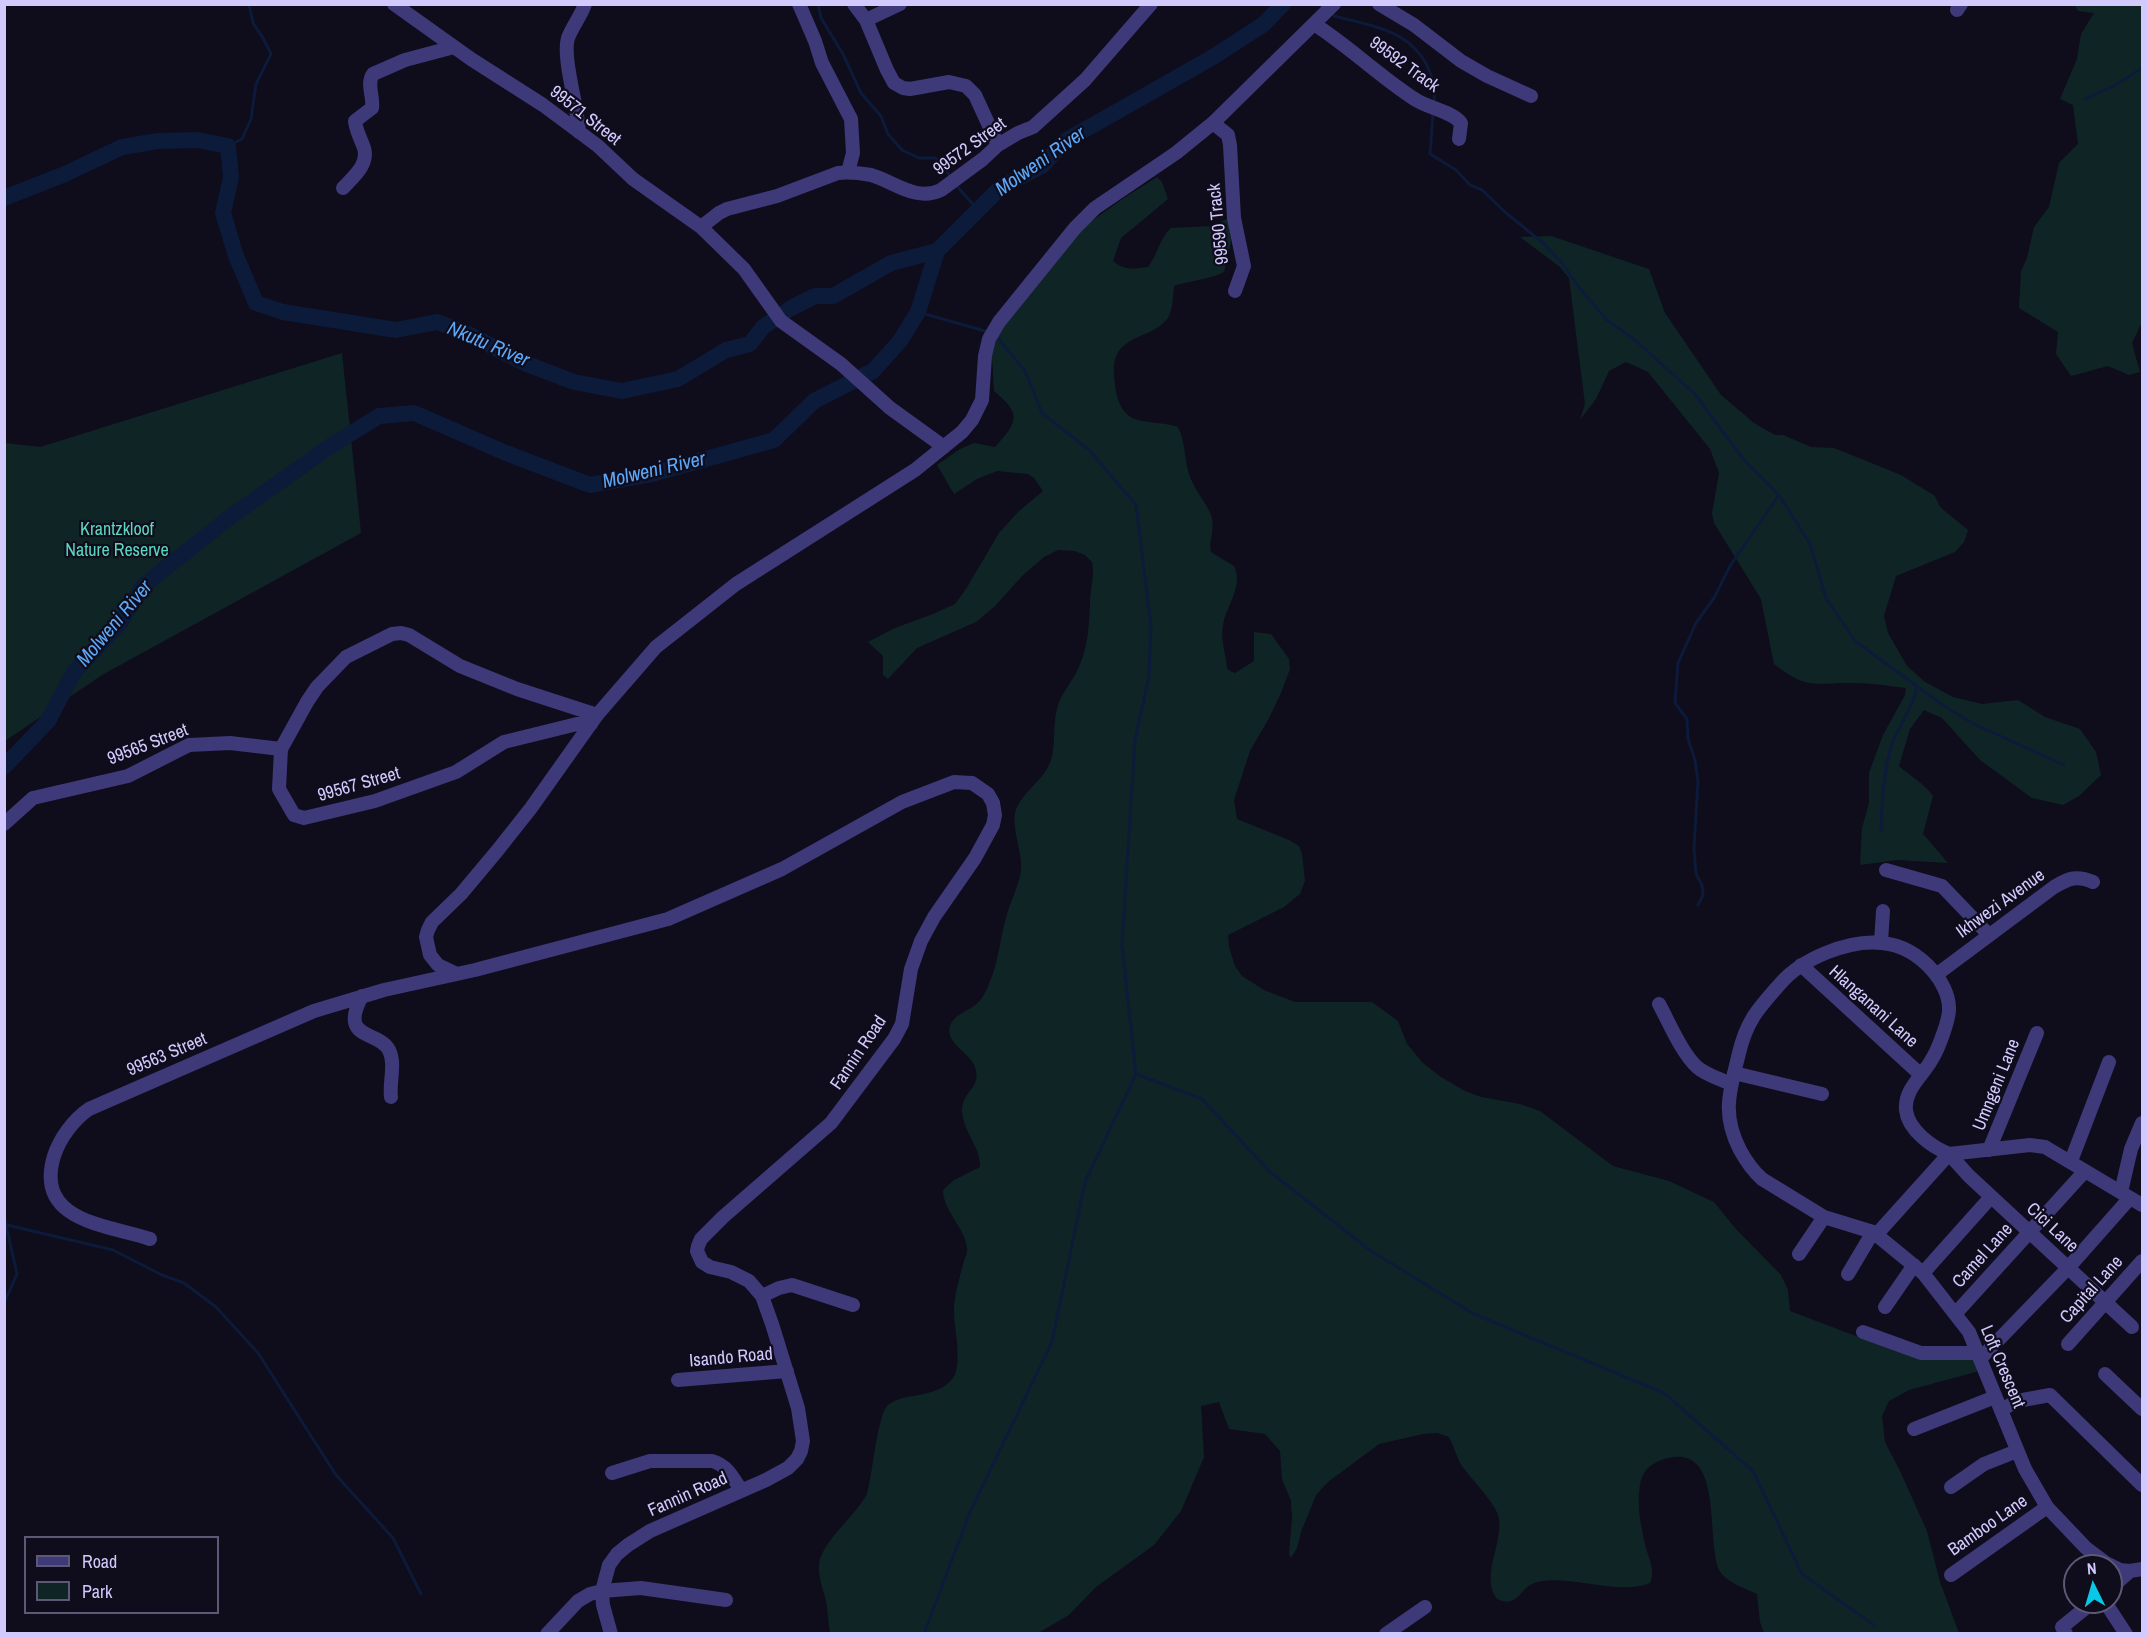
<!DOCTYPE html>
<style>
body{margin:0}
#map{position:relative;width:2147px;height:1638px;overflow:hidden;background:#0f0c1c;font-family:"Archivo Narrow",sans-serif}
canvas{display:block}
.frame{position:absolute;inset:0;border:6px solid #d2c9fd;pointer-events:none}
.legend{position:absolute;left:24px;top:1536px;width:195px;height:78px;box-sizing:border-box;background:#0f0c1c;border:2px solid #5d5876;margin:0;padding:8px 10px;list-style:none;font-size:18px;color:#d2c9fd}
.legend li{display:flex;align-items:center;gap:12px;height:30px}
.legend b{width:30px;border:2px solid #5d5876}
.north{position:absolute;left:2063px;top:1554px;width:60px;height:60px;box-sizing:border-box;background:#0f0c1c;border:2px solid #5d5876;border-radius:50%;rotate:355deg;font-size:16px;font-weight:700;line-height:24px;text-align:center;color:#d2c9fd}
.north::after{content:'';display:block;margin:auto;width:21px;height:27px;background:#0ac7e8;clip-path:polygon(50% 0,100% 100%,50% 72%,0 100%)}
</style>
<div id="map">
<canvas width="2147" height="1638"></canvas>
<div class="frame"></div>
<ul class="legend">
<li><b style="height:8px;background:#3e3979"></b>Road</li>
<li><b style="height:16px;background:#0f2525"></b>Park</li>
</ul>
<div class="north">N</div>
</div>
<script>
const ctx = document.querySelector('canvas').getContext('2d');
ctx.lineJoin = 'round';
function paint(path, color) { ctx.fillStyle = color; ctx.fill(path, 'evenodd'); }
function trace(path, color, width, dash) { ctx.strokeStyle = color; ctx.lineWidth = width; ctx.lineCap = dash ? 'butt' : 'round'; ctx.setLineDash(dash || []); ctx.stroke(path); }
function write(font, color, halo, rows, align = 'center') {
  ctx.font = font + ' "Archivo Narrow",sans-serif'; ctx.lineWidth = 4.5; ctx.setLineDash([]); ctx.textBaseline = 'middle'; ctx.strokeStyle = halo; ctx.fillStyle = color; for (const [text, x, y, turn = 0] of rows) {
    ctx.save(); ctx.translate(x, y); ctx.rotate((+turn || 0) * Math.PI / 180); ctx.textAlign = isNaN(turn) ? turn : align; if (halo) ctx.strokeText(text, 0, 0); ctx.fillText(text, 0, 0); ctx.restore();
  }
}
const green = new Path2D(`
 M 2075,5 L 2142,5 L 2142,322 L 2132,343 L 2140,372 L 2129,375 L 2108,366 L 2071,376 L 2056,354 L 2058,332 L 2019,308 L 2021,271 L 2027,258 L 2034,227 L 2049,207 L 2059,163 L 2078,144 L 2073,105 L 2060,99 L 2077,59 L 2081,34 L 2094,13 L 2078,11 Z
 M 1157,177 L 1162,182 L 1168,199 L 1121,238 L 1113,261 C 1125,271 1133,269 1148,267 C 1158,254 1159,239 1171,228 L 1212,226 L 1229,218 L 1231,242 L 1224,272 C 1209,280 1191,280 1174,286 C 1173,296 1173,309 1168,318 C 1162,326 1154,330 1145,334 C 1113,347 1111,358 1116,391 C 1117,401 1123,413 1132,418 C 1142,423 1164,422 1178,427 C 1186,443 1184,461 1190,477 C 1195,491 1206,502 1211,515 C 1216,527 1208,540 1211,552 L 1234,566 C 1244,585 1226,607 1223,625 C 1220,638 1226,655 1227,668 L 1230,671 L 1235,673 L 1254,661 L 1254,632 L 1271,634 L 1289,659 L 1290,669 L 1281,693 L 1269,718 L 1250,751 L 1234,800 L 1237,819 L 1289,840 L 1299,846 L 1302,854 L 1305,881 L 1300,894 L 1284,907 L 1228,935 L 1229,947 L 1235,966 L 1242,976 L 1264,990 L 1295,1002 L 1372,1002 L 1398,1021 L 1407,1044 L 1423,1063 L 1441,1077 L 1465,1091 L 1481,1097 L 1520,1104 L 1540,1111 L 1613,1166 L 1669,1181 L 1714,1202 L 1735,1228 L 1781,1275 L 1788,1290 L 1790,1311 L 1898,1352 L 1973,1357 L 1979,1371 L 1909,1390 L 1889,1401 L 1882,1416 L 1885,1442 L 1900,1471 L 1927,1531 L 1940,1582 L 1959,1633 L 1764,1633 L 1760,1622 L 1757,1594 C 1747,1589 1728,1583 1721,1573 C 1703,1546 1729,1434 1659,1461 C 1650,1465 1644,1470 1641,1480 C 1636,1501 1640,1523 1645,1544 C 1648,1558 1656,1569 1650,1583 C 1618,1597 1561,1571 1532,1584 C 1518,1591 1518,1608 1497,1599 C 1480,1577 1503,1544 1499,1518 C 1496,1503 1471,1479 1462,1466 C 1457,1459 1454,1446 1449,1437 L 1437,1433 L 1423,1434 L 1379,1444 L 1328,1482 L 1316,1495 L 1301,1532 L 1297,1548 L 1291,1558 L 1289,1554 L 1292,1518 L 1291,1501 L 1282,1479 L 1280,1451 L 1265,1434 L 1229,1429 L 1219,1402 L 1201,1406 L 1204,1457 L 1181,1511 L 1154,1545 L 1096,1587 L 1069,1615 L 1038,1633 L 830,1633 C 828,1623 828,1611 826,1601 C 823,1588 816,1573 820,1559 C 828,1536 855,1516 867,1494 C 873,1471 876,1428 885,1409 C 896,1390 935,1402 953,1378 C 963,1364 954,1328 954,1311 C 954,1294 960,1277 964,1261 C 965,1258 968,1252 967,1248 C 966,1229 943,1211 943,1190 L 954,1180 L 980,1167 C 981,1147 963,1132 962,1111 C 962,1090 982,1089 975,1067 C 970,1052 945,1044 950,1026 C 953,1016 967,1011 974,1006 C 981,1001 986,992 989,984 C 998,964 1000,939 1006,918 C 1010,902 1019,886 1021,870 C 1023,850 1009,825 1017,807 C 1024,792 1040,782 1048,767 C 1057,752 1052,726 1057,709 C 1060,695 1069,686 1076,673 C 1088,650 1089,628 1090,603 C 1090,589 1095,577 1092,562 L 1085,555 L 1075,551 L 1058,550 L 1044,557 L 1022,576 L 995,606 L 976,622 L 917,648 L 888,679 L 883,675 L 883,656 L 868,642 L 895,628 L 933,614 L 955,604 L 966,589 L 999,533 L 1018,512 L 1043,491 L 1034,478 L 1028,474 L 997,471 L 977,479 L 954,494 L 937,465 L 960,449 L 974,443 L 995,447 C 1018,422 1022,414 994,391 L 992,356 L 998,333 L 1082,228 L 1124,198 Z
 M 1551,236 L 1649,269 L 1665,313 L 1721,395 L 1754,423 L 1775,435 L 1783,435 L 1811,447 L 1834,448 L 1901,475 L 1935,496 L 1940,507 L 1968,530 L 1964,542 L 1955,552 L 1896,576 L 1884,616 L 1888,633 L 1907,666 L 1925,682 L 1953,697 L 1982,704 L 2018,700 L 2045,717 L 2080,729 L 2096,752 L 2101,775 L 2079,796 L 2063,805 L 2032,798 L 1980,760 L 1942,718 L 1924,710 L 1910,729 L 1899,766 C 1911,777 1924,783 1933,796 L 1923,834 L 1948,863 L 1897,860 L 1860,865 L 1862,828 L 1869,803 L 1869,773 L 1883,735 L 1905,695 L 1906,688 C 1889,686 1871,683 1854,683 C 1813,682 1809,691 1774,664 L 1761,599 L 1714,523 L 1712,513 L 1719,473 L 1710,449 L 1648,372 L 1626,362 L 1609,371 L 1596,399 L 1580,420 L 1585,404 L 1569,278 L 1560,267 L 1520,237 Z
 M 342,353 L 361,533 L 102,675 L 5,741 L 5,443 L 40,447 Z`);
const stream = new Path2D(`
 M 818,4 L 821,18 L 843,54 L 861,93 L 881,116 L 888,134 L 902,150 L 919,158 L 935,158 L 944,166 L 950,177
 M 1318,4 L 1321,6
 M 1334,16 C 1353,21 1384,27 1400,37 C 1424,51 1437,77 1434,104
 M 2085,99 L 2116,85 L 2142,68
 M 1433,113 L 1430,154 L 1456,170 L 1470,185 L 1482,190 L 1506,213 L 1542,242 L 1562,263 L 1580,289 L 1607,320 L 1636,341 L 1695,394 L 1743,459 L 1779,495 L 1810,544 L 1826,598 L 1855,641 L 1944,706 L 1976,725 L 2064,765
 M 228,146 L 242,139 L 251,119 L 256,84 L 271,54 L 263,38 L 253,23 L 249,4
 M 955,184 L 978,210
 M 918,312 L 985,331
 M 1881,831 C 1882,804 1883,774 1891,747 C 1898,726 1913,709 1917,686
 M 1698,905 L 1703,895 L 1702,885 L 1696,874 L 1694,848 L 1698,781 L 1695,760 L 1688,739 L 1687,719 L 1675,703 L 1678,663 L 1696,623 L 1714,598 L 1730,566 L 1779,495
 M 1136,1074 L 1202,1099 L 1269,1171 L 1371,1251 L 1474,1314 L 1664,1393 L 1753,1471 L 1802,1574 L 1875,1626
 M 4,1216 L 17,1274 L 4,1303
 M 7,1225 L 113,1250 L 162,1275 L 184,1283 L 216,1307 L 258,1353 L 336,1475 L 393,1538 L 421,1594
 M 924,1634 L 970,1512 L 1052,1342 L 1085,1182 L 1136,1074 L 1122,945 L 1135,740 L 1149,676 L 1151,626 L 1136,505 L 1089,450 L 1042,413 L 1025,371 L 997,337`);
const river = new Path2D(`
 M 4,198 L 65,174 L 122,147 L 158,141 L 197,140 L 228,146 L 231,177 L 223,213 L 236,256 L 256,303 L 283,312 L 396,330 L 437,322 L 464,332 L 527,364 L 574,382 L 622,391 L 678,379 L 726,350 L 750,344 L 763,327 L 791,308 L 815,296 L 833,296 L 891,263 L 937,251
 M 4,767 L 48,721 L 74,672 L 120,623 L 143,586 L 230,517 L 329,447 L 379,416 L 414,413 L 506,453 L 590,485 L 652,474 L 774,440 L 814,401 L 873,371 L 900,341 L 918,312 L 937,251 L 1001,187 L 1042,166 L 1065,141 L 1213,57 L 1264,24 L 1283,4`);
const minor = new Path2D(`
 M 394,4 L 471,59 L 543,105 L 598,146 L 633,179 L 701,227 L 744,269 L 781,321 L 841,364 L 890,408 L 944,447
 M 799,4 L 815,41 L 822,63 L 851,119 L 853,153 L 848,172
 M 854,4 L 866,20 L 887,70 L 894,83 L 903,88 L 910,89 L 949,82 L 966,86 L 975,95 L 998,145
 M 1379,4 L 1414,25 L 1461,61 L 1487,76 L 1531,96
 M 1957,10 L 1961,4
 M 866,20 L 900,4
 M 1314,24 C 1350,47 1380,77 1416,100 C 1429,108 1453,112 1461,123 L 1459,139
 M 1213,123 L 1228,135 L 1230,145 L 1234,218 L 1244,266 L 1235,291
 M 579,132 C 578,107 562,57 568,38 C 572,27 581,16 585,4
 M 343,188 C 353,177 369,165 364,148 C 361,139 356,131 355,121 L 372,108 C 374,97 366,84 373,74 L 405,60 L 454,47
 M 701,227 L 719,213 L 727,209 L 777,196 L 838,173 C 848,172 860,173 871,175 C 895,182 916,202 941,190 L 983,159 L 998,145 L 1018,133 L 1033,127 L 1085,80 L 1151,4
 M 591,724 L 577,724 L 504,742 L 456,772 L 375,801 L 304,818 L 294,815 L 279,789 L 281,749 L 307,702 L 317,687 L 346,657 L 392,634 L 401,633 L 409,635 L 460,666 L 517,689 L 597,715
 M 4,824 L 33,798 L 128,776 L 189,745 L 230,743 L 281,749
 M 1886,870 L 1942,886 L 1989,935
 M 1881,942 L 1883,911
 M 1801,965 L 1921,1075
 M 457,974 L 438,965 L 430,955 L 426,937 L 428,930 L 432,922 L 461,894 L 497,851 L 531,808 L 597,715 L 656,647 L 736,584 L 915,470 L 962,432 L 972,420 L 982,400 L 985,356 L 989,339 L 999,322 L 1075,228 L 1095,208 L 1176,153 L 1213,123 L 1334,4
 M 1936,975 L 2054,887 C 2069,878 2077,875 2093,882
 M 362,996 C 338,1041 379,1030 389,1050 C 396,1064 389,1082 391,1097
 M 1659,1004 C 1669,1022 1681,1052 1697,1067 C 1706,1075 1720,1079 1731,1084
 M 1734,1073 L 1822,1094
 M 1989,1150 L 2037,1033
 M 2071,1161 L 2109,1062
 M 2121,1192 L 2131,1149 L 2142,1123
 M 2142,1205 L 2045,1147 L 2030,1145 L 1949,1154 C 1932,1147 1908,1130 1906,1110 C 1904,1089 1923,1076 1932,1059 C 1938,1050 1950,1018 1949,1008 C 1949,995 1941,980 1933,971 C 1920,956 1902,945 1882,943 C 1849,939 1801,959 1780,984 C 1758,1009 1747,1020 1739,1053 C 1730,1091 1721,1113 1740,1150 C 1746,1161 1752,1170 1762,1179 L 1824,1217 L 1873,1232 L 1923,1273 L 1969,1332 L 2025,1469 L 2047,1507 L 2086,1548 L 2106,1563 L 2120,1570 L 2130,1571 L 2142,1569
 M 1876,1235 L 1949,1154 L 1969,1176 L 2132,1327
 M 150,1239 C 108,1225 34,1222 54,1156 C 60,1138 73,1120 89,1109 L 314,1011 L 384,990 L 475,970 L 668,919 L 782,869 L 902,802 L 954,782 L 972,783 L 988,794 L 993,803 L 995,815 L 993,825 L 975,858 L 934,917 L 921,941 L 911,969 L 902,1024 L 894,1039 L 831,1123 L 723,1217 L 701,1239 L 698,1246 L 697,1251 L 702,1262 L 710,1267 L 731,1272 L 749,1281 L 762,1296 L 772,1324 L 798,1408 L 803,1441 L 801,1451 L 797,1459 L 788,1468 L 766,1480 L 650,1531 L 628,1545 L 617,1554 L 609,1565 L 602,1591 L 603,1605 L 611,1634
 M 1799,1254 L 1824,1217
 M 1923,1273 L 1991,1197
 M 1848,1274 L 1873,1232
 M 762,1296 L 779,1288 L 792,1285 L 853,1305
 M 1885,1307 L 1914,1265
 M 1956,1313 L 2085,1171
 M 1863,1332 L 1921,1353 L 1979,1353
 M 2068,1344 L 2142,1261
 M 1981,1358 L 2068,1268 L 2130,1198
 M 2105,1374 L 2142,1409
 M 678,1380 L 787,1371
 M 2001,1410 L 2017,1401 L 2050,1395 L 2142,1485
 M 1914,1429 L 1995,1397
 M 612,1473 L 650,1461 L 712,1461 C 727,1465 733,1478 741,1490
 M 1951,1487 L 1984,1464 L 2017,1451
 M 1951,1575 L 2047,1507
 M 2111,1588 L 2130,1571
 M 2105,1602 L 2126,1634
 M 547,1634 L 578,1601 L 590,1594 L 602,1591 L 641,1588 L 726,1600
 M 1386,1634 L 1425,1607
 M 2066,1634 L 2062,1627 L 2093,1602`);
const streetNames = [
 ["99592 Track",1404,65,36],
 ["99571 Street",585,116,38],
 ["99572 Street",970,147,-36],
 ["99590 Track",1219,224,-96],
 ["99565 Street",148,745,-21],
 ["99567 Street",359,785,-16],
 ["Ikhwezi Avenue",2001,904,-36],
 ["Hlanganani Lane",1873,1007,42],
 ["Fannin Road",859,1053,-56],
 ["99563 Street",167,1055,-23],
 ["Umngeni Lane",1997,1085,-68],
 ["Cici Lane",2052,1228,43],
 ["Camel Lane",1983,1256,-48],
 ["Capital Lane",2092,1290,-48],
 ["Isando Road",731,1358,-5],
 ["Loft Crescent",2002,1367,67],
 ["Fannin Road",688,1495,-24],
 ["Bamboo Lane",1988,1526,-35]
];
const parkNames = [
 ["Krantzkloof",117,530],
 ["Nature Reserve",117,551]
];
const waterNames = [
 ["Molweni River",1041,162,-35],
 ["Nkutu River",488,345,23],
 ["Molweni River",654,471,-13],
 ["Molweni River",115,624,-50]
];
paint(green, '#0f2525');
trace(stream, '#0c1b3a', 3);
trace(river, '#0c1b3a', 16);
trace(minor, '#3e3979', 14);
write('18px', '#d2c9fd', '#0f0c1c', streetNames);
write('18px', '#5ad8bf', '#0f0c1c', parkNames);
write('italic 20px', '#5ca8f8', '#0f0c1c', waterNames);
</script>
